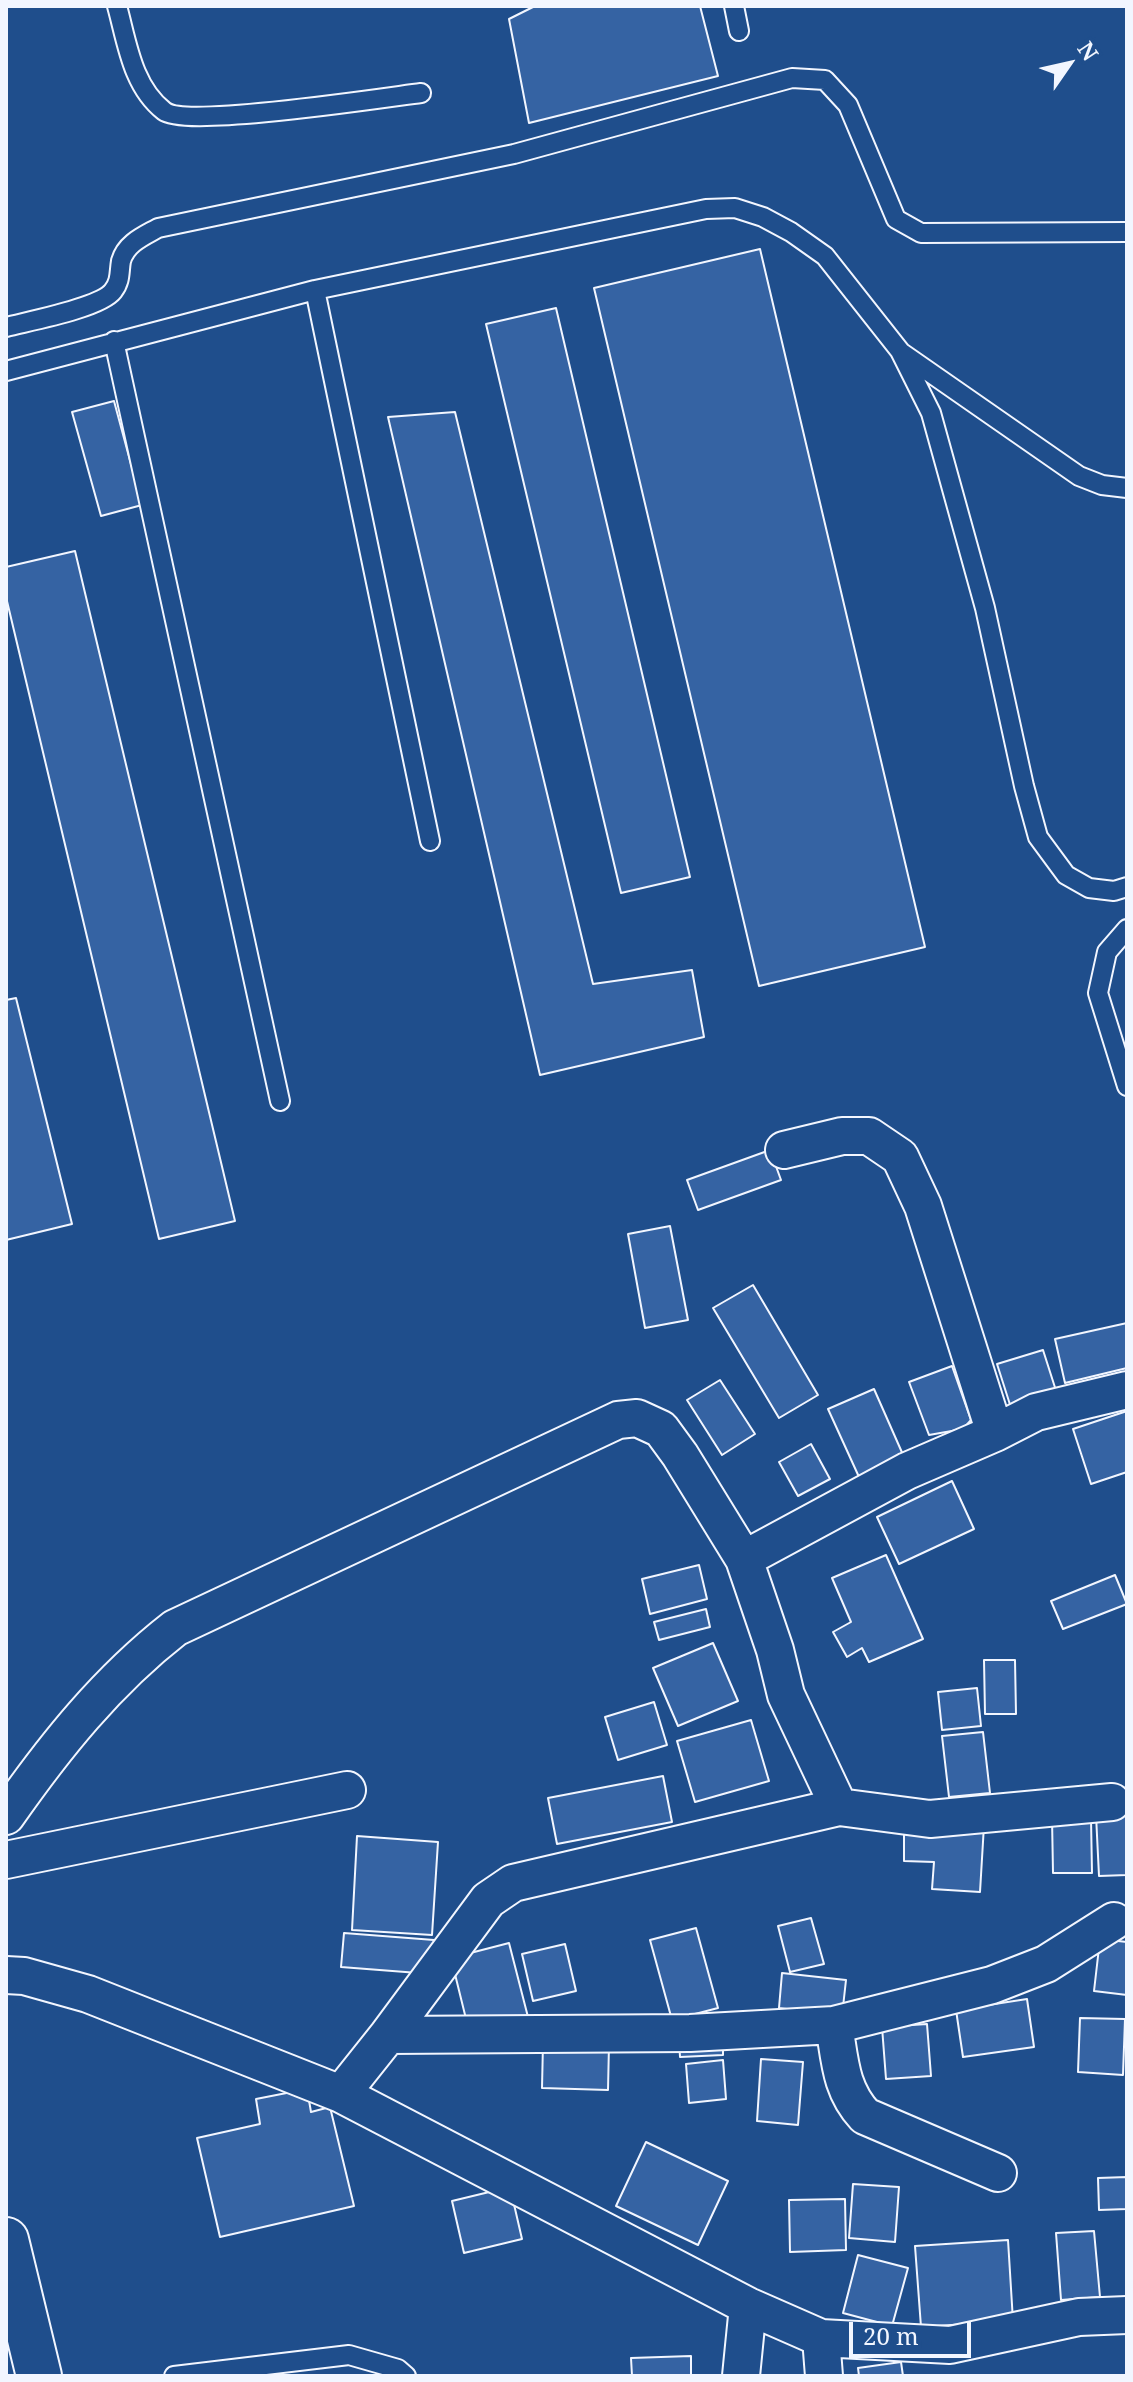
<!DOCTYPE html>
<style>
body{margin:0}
#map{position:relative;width:1133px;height:2382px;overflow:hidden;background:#1f4e8c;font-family:"Noto Serif",serif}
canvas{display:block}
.frame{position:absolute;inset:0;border:8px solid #f2f6ff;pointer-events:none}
.north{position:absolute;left:1029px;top:24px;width:80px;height:80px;-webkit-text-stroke:6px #1f4e8c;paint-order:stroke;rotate:56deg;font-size:22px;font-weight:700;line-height:32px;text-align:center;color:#f2f6ff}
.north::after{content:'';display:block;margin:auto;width:28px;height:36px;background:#f2f6ff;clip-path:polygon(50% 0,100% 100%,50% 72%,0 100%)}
.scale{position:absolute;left:849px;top:2322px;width:122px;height:36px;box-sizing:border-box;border:4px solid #f2f6ff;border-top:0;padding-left:10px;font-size:24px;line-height:28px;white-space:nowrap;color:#f2f6ff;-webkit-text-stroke:6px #1f4e8c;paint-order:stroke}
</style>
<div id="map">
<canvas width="1133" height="2382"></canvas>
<div class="frame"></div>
<div class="north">N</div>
<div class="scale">20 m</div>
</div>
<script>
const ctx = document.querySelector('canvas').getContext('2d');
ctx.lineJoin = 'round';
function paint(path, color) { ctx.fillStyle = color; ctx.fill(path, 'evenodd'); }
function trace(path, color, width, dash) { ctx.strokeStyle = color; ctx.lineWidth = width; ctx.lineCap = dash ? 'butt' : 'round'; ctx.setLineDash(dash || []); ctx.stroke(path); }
const building = new Path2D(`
 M 535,6 L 700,6 L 718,76 L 529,123 L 509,19 Z
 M 760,249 L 925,947 L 759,986 L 594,288 Z
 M 556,308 L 690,877 L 621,893 L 486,324 Z
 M 114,401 L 142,505 L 101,516 L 72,412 Z
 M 455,412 L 593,984 L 692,970 L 704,1037 L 540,1075 L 388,417 Z
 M 75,551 L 235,1221 L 159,1239 L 6,597 L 6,567 Z
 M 16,998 L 72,1224 L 6,1240 L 6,1000 Z
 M 770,1150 L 781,1180 L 698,1210 L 687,1180 Z
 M 670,1226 L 688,1320 L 645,1328 L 628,1234 Z
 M 753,1285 L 818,1395 L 779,1418 L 713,1308 Z
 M 1127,1323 L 1127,1368 L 1065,1383 L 1055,1339 Z
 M 1043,1350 L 1059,1400 L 1013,1414 L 997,1364 Z
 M 952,1366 L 971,1420 L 963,1429 L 929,1435 L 909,1382 Z
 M 720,1380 L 755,1434 L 722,1455 L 687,1400 Z
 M 874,1389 L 904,1457 L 859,1477 L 828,1409 Z
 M 1127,1411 L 1127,1472 L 1091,1484 L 1073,1429 Z
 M 811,1444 L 830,1479 L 798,1496 L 779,1462 Z
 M 952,1481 L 974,1529 L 899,1564 L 877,1517 Z
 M 886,1555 L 923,1639 L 869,1662 L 862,1648 L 847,1657 L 833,1632 L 851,1622 L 832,1578 Z
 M 699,1565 L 707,1599 L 650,1614 L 642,1579 Z
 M 1115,1575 L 1127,1604 L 1063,1629 L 1051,1601 Z
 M 706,1609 L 710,1627 L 659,1640 L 654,1622 Z
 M 713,1643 L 738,1701 L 678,1726 L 653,1668 Z
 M 984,1660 L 1015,1660 L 1016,1714 L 985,1714 Z
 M 977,1688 L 981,1726 L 942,1730 L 938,1692 Z
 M 654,1702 L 667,1745 L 618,1760 L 605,1717 Z
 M 751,1720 L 769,1781 L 695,1802 L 677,1741 Z
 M 983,1732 L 990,1793 L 949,1797 L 942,1736 Z
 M 663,1776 L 672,1822 L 557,1844 L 548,1798 Z
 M 1127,1814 L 1127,1875 L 1099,1876 L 1096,1815 Z
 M 1052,1818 L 1091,1818 L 1092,1873 L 1053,1873 Z
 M 984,1825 L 980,1892 L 932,1889 L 934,1862 L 904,1861 L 904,1833 Z
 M 357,1836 L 438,1842 L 432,1935 L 352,1930 Z
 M 811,1918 L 824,1964 L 790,1972 L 778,1926 Z
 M 696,1928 L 718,2008 L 672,2020 L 650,1940 Z
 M 344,1933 L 434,1940 L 431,1974 L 341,1967 Z
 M 1100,1939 L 1127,1942 L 1127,1995 L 1094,1991 Z
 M 509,1943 L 528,2017 L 469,2031 L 451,1958 Z
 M 565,1944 L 576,1991 L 533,2001 L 522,1954 Z
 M 782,1973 L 846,1980 L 842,2016 L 779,2008 Z
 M 1027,1999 L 1034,2047 L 963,2057 L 956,2010 Z
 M 1080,2018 L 1125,2019 L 1123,2075 L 1078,2072 Z
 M 927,2024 L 931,2076 L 886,2079 L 882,2027 Z
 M 723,2038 L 723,2055 L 680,2057 L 679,2040 Z
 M 543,2042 L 609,2044 L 608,2090 L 542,2088 Z
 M 761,2059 L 803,2062 L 798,2125 L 757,2121 Z
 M 723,2060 L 726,2099 L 689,2103 L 686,2064 Z
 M 307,2089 L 311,2112 L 330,2107 L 354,2206 L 220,2237 L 197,2138 L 260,2124 L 256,2099 Z
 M 646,2142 L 728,2181 L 698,2245 L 616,2206 Z
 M 1127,2177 L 1127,2209 L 1099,2210 L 1098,2178 Z
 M 853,2184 L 899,2187 L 895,2242 L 849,2238 Z
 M 510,2187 L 522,2239 L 464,2253 L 452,2201 Z
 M 845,2199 L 846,2250 L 790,2252 L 789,2200 Z
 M 1094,2231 L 1100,2297 L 1061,2300 L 1056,2233 Z
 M 1008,2240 L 1013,2321 L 921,2327 L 915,2246 Z
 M 858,2255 L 908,2268 L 892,2326 L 843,2313 Z
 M 691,2356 L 691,2376 L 632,2376 L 631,2358 Z
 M 901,2362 L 903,2376 L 859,2376 L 858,2368 Z`);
const service = new Path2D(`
 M 117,6 C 127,42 132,86 164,111 C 186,128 382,98 421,93
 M 734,6 L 739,31
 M 315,290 L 430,841
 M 6,327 C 29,321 100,308 113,291 C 121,281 119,272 121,261 C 126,243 144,236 158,228 L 514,154 L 792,78 L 825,80 L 848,105 L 896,219 L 921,233 L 1127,232
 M 114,341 L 280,1101
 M 902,353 L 1079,476 L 1102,485 L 1127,488
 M 6,371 L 315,290 L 706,209 L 735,208 L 763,217 L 791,232 L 825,256 L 900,351 L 931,413 L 985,608 L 1024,786 L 1038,837 L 1066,875 L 1089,888 L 1114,891 L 1127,887
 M 1127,929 L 1107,952 L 1098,993 L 1127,1086
 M 174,2376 L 349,2355 L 398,2369 L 406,2376`);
const minor = new Path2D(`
 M 784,1150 L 842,1136 L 869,1136 L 900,1157 L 923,1206 L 995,1433
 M 744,1559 L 907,1471 L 995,1433 L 1036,1412 L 1127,1390
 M 6,1816 C 55,1746 107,1681 175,1628 L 618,1420 L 637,1418 L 661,1429 L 680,1455 L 744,1559 L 775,1650 L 786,1695 L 839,1807
 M 6,1860 L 347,1790
 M 6,1975 L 24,1976 L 88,1994 L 341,2094 L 748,2306 L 821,2338 L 950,2345 L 1079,2317 L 1127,2315
 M 834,2025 C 840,2060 840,2089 865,2116 L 998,2173
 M 388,2035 L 690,2033 L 834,2025 L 992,1985 L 1046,1964 L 1114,1921
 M 341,2094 L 388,2035 L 488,1900 L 513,1883 L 839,1807 L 930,1819 L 1112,1802
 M 821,2338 L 824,2376
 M 741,2376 L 748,2306`);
const primary = new Path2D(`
 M 6,2240 L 39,2376`);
paint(building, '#3563a3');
trace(building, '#f2f6ff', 2);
trace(service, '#f2f6ff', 22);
trace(minor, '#f2f6ff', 40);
trace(primary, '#f2f6ff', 48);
trace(service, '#1f4e8c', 18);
trace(minor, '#1f4e8c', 36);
trace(primary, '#1f4e8c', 44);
</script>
